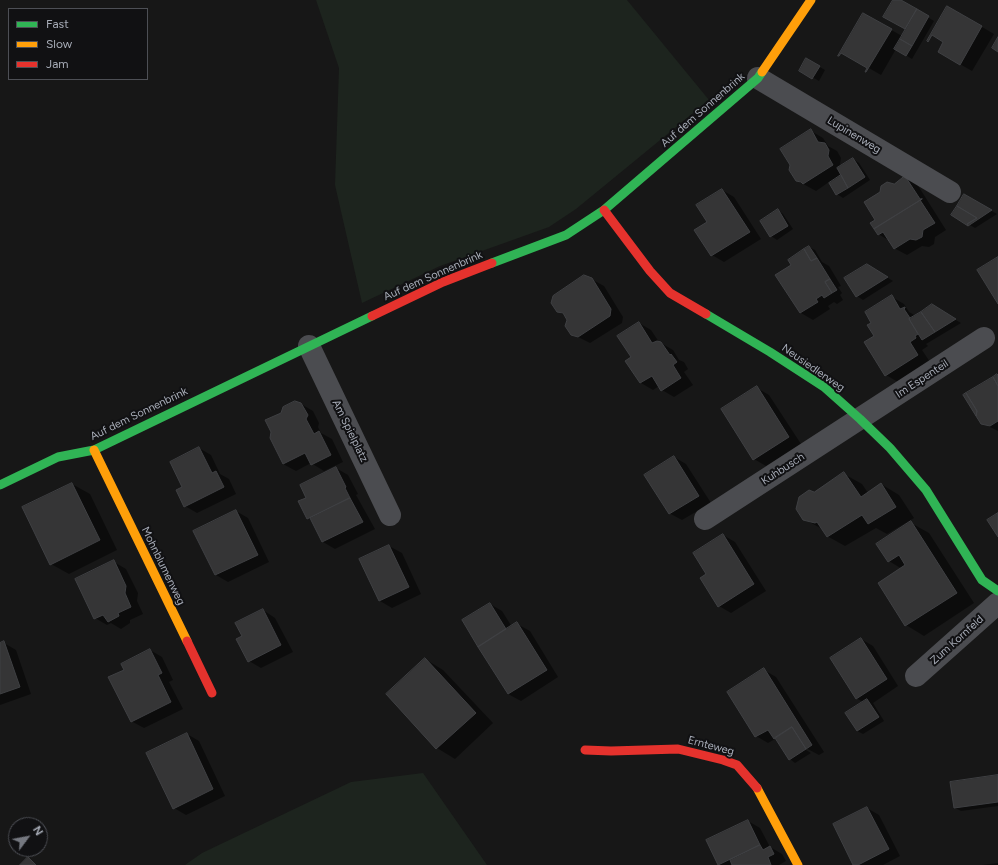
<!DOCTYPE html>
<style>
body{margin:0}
#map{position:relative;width:998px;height:865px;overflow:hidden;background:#171717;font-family:Figtree,sans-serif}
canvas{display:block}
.legend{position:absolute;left:8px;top:8px;width:140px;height:72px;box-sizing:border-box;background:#111113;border:1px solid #4d4f55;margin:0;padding:5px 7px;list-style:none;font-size:12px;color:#a8adb8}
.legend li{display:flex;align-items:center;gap:8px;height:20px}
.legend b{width:20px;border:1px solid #4d4f55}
.north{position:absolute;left:8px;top:817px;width:40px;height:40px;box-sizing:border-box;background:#111113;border:1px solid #4d4f55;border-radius:50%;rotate:58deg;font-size:11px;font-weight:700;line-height:16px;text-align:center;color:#a8adb8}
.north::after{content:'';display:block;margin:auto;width:14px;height:18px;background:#757880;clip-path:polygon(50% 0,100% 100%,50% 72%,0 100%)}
</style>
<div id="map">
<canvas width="998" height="865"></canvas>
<ul class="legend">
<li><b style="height:5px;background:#30b455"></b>Fast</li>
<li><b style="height:5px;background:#ff9f0a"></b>Slow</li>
<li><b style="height:5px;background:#e5322d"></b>Jam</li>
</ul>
<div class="north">N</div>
</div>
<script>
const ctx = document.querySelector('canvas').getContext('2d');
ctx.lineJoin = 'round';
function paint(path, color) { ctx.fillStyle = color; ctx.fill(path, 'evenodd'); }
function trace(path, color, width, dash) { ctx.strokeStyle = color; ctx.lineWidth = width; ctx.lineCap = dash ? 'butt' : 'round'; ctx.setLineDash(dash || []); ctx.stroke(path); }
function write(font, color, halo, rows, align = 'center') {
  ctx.font = font + ' Figtree,sans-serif'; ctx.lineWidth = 4; ctx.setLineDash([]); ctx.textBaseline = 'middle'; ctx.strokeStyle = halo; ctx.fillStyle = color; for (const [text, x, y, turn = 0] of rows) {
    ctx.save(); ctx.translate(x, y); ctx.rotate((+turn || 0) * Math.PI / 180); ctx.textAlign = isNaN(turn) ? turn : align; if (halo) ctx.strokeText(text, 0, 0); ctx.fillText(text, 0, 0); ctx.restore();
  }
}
const green = new Path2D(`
 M 316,0 L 627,0 L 709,100 L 576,209 L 549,227 L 440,266 L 362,303 L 335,185 L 339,68 Z
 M 423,773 L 487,865 L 185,865 L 202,853 L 351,782 Z`);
const shadow = new Path2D(`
 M 894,0 L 899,0 L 934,21 L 912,59 L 896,49 L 881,75 L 841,52 L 863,14 L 902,36 L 906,29 L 885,17 Z
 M 948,7 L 994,34 L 972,71 L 939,52 L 945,41 Z
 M 806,59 L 825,70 L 819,81 L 800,70 Z
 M 811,131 L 823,138 L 828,146 L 837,151 L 841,158 L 840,164 L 841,167 L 853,159 L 859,163 L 870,180 L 843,198 L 837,194 L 829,182 L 816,191 L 796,180 Z
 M 905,177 L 917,184 L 946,230 L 935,237 L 934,244 L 929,247 L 922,246 L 907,255 L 894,248 L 890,241 L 878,234 L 877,220 L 881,193 Z
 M 722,190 L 734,197 L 761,239 L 724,262 L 712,255 L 696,230 L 709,222 Z
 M 964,195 L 997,214 L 975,228 L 953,215 Z
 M 778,210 L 783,214 L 793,229 L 777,240 L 771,236 Z
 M 809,247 L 815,250 L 822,262 L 829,266 L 841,286 L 838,287 L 842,293 L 840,295 L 843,300 L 837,304 L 834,302 L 828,306 L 830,309 L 813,320 L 801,313 L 793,265 Z
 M 867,265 L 893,281 L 863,300 L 857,296 Z
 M 591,279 L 604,286 L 623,317 L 622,323 L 590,343 L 572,334 L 566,316 L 557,311 Z
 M 892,297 L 904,304 L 909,312 L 916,316 L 932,306 L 961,323 L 926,344 L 928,346 L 922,350 L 930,362 L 898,382 L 886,375 L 873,323 Z
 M 639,323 L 651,330 L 659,342 L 673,350 L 679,360 L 684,362 L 688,369 L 684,372 L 693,385 L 674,397 L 662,390 L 659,386 L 653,390 L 641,383 L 627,362 L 633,357 Z
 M 998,376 L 998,431 L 982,423 Z
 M 757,388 L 769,395 L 801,444 L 766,466 L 754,459 Z
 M 301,404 L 313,411 L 319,423 L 318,427 L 321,433 L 332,439 L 343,462 L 324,471 L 311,463 L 296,471 L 283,464 L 282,414 Z
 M 199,448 L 211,455 L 220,474 L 229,479 L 236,494 L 197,513 L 185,506 L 184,487 Z
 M 674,457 L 686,464 L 711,503 L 682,520 L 669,513 Z
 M 336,468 L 348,475 L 358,494 L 356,495 L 375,529 L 335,549 L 323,542 L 313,521 L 308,518 L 300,502 L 307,498 Z
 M 844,474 L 862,484 L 868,493 L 881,484 L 899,495 L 914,518 L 887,534 L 876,528 L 845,546 L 827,536 L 824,530 L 804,519 L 814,493 Z
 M 72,484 L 90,494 L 117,550 L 69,574 L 51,564 Z
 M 236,511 L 248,518 L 269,562 L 228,582 L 216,575 Z
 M 911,523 L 929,533 L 974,603 L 924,636 L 906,625 L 902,569 L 889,561 Z
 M 723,535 L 735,542 L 766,591 L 731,613 L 719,606 L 707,574 Z
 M 389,546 L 402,553 L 421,594 L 392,608 L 380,601 L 360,560 Z
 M 114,562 L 126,569 L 138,593 L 137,601 L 143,614 L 130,620 L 130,623 L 121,629 L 111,623 L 107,625 L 95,618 Z
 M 490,604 L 502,611 L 512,627 L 517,624 L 530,631 L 558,677 L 521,701 L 508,694 L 463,621 Z
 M 263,610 L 275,618 L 293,652 L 261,668 L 249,661 L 243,637 Z
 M 861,639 L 873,646 L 898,686 L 873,703 L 884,721 L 863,734 L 857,731 L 863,702 L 856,698 Z
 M 4,643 L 16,650 L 31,694 L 0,705 L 0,644 Z
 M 150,650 L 162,657 L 173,680 L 169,682 L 183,709 L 144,728 L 131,721 L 125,670 Z
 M 425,659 L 443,670 L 493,723 L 455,759 L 437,748 L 387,694 Z
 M 764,670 L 776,677 L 824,752 L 819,755 L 802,746 L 801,747 L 811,753 L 795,763 L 790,759 L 778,740 L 775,739 L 768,743 L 756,736 Z
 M 187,734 L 199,741 L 225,796 L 186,815 L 174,808 Z
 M 998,776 L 998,806 L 961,811 L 955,808 Z
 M 867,808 L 879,815 L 900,856 L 883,865 L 855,865 Z
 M 748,821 L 760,828 L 770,847 L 782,854 L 786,861 L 779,865 L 719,865 L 707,841 Z
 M 998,863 L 998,865 L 982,865 Z`);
const building = new Path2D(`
 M 893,0 L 901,0 L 917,9 L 905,29 L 883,17 Z
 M 947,6 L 982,26 L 960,65 L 938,52 L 943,42 L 932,35 L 928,42 L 927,41 Z
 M 917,9 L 929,16 L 912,46 L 900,39 Z
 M 863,13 L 892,29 L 866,72 L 865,72 L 867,68 L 841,53 L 839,56 L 838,56 Z
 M 998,37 L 998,52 L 992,48 Z
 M 900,39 L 912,46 L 906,56 L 894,49 Z
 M 806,58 L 820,66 L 812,79 L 799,71 Z
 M 811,129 L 818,142 L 825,143 L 829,150 L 828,156 L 833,165 L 803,184 L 801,182 L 796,181 L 789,170 L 790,165 L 780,149 Z
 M 853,158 L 865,177 L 848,188 L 837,168 Z
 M 841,175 L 848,188 L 836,195 L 829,183 Z
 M 905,176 L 920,199 L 922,199 L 874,229 L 870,223 L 875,220 L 864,202 L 880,192 L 881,186 L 887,182 L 894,184 Z
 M 722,189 L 750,232 L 711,256 L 694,230 L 707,222 L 696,205 Z
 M 964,194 L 992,210 L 968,226 L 967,224 L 977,218 L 957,206 Z
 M 922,199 L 920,200 L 935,223 L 923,230 L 922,237 L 916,240 L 910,239 L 894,249 L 883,232 L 878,235 L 874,229 Z
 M 957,206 L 977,218 L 967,224 L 968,226 L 951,215 Z
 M 778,209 L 788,226 L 770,237 L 760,221 Z
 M 809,246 L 817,258 L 811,261 L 804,249 Z
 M 804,249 L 811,261 L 817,258 L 830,279 L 825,282 L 832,293 L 824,298 L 822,295 L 816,299 L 818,302 L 800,313 L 775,275 L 791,265 L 788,260 Z
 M 998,257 L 998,304 L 977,270 Z
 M 867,264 L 888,277 L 856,297 L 844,278 Z
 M 584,275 L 592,278 L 611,309 L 610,316 L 578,337 L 571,335 L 565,326 L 567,320 L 563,313 L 557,312 L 551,303 L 553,296 Z
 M 830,279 L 837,290 L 832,293 L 825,282 Z
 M 892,295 L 900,309 L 905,307 L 905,308 L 904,309 L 910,318 L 909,319 L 918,334 L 915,336 L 916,338 L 910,342 L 918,355 L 885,376 L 864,342 L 874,336 L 867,325 L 871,323 L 865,312 Z
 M 932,304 L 956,319 L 935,332 L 921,312 Z
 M 921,312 L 935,332 L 922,340 L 909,319 Z
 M 639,322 L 652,343 L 657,341 L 661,342 L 670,355 L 671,354 L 677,362 L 673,365 L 681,378 L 661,391 L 652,376 L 640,383 L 625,361 L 631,357 L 617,336 Z
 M 997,374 L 998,375 L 998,386 L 993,377 Z
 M 993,377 L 998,386 L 998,421 L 990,426 L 981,424 L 976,416 L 977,411 L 966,393 Z
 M 757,386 L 789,437 L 753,460 L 721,409 Z
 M 966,393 L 977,411 L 976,416 L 963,395 Z
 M 295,401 L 301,403 L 308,415 L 306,419 L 314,434 L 319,431 L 331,455 L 311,465 L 305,453 L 283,464 L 270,438 L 271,432 L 265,420 L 281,413 L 283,407 Z
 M 199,447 L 212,473 L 216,471 L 224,487 L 184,507 L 176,490 L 182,487 L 170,462 Z
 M 674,456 L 699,496 L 669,514 L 644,475 Z
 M 336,467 L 346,487 L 345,488 L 350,498 L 307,519 L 298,501 L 306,498 L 300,485 Z
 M 844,472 L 861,497 L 881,483 L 896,507 L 868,524 L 862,515 L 827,537 L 817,522 L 815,523 L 803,520 L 796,509 L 799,497 L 809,490 L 814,492 Z
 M 72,483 L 100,540 L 50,565 L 22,507 Z
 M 350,498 L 363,522 L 322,542 L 310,518 Z
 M 236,510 L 258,555 L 215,575 L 193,531 Z
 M 998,513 L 998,537 L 987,520 Z
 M 911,521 L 957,593 L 905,626 L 878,583 L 905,565 L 899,555 L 888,562 L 876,544 Z
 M 723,534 L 754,584 L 718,607 L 700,578 L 706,574 L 693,553 Z
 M 389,545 L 409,587 L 379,601 L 359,559 Z
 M 114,560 L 126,586 L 125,593 L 131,607 L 118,613 L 119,616 L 108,622 L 103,615 L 94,619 L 75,579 Z
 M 490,603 L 506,629 L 478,647 L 462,620 Z
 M 263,609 L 281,645 L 248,662 L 236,639 L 242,636 L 235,623 Z
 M 517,622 L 547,670 L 508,694 L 478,647 Z
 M 861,638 L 887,679 L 856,699 L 830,658 Z
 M 4,641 L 20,687 L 0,694 L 0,643 Z
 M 150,649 L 162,673 L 158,675 L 171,702 L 131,722 L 108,677 L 124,670 L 121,664 Z
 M 425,658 L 476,713 L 436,749 L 386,694 Z
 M 764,668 L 812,745 L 806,749 L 792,727 L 774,739 L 768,730 L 755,737 L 727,692 Z
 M 867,699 L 879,717 L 857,731 L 845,713 Z
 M 792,727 L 806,749 L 789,760 L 775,738 Z
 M 187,733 L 213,789 L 173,809 L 146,753 Z
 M 998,775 L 998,802 L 954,808 L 950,782 Z
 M 867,807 L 889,849 L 858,865 L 853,865 L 833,824 Z
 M 748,820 L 760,845 L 718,865 L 706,840 Z
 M 760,845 L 763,850 L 770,846 L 774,854 L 768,857 L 771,865 L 732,865 L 730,860 Z
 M 28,857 L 36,865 L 20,865 Z`);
const street = new Path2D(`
 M 758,78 L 950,192
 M 309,346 L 390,515
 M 705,519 L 984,338
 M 916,676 L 998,603`);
const fast = new Path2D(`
 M 492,263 L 566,235 L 604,210 L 758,78 L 762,72
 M 706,314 L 770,352 L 824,387 L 860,419 L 890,448 L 926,490 L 982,580 L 998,591
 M 0,485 L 58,457 L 94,450 L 372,316`);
const slow = new Path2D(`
 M 762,72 L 811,0
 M 94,450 L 187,641
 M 757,788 L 798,865`);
const jam = new Path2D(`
 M 604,210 L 650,271 L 670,293 L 706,314
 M 372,316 L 443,282 L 492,263
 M 187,641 L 212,693
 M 585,750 L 611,751 L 678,749 L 723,760 L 737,765 L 757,788`);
const streetNames = [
 ["Auf dem Sonnenbrink",703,110,-41],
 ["Lupinenweg",854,135,31],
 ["Auf dem Sonnenbrink",433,276,-24],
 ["Neusiedlerweg",813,368,35],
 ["Im Espenteil",922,379,-33],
 ["Auf dem Sonnenbrink",139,414,-26],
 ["Am Spielplatz",350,431,64],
 ["Kuhbusch",783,469,-33],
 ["Mohnblumenweg",163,566,64],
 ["Zum Kornfeld",957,640,-42],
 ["Ernteweg",711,746,15]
];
paint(green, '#1d241e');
paint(shadow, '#0007');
paint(building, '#353536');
trace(building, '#3f4043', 1);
trace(street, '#4b4c50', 22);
trace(fast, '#30b455', 9);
trace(slow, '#ff9f0a', 9);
trace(jam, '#e5322d', 9);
write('11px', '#a8adb8', '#111113', streetNames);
</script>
